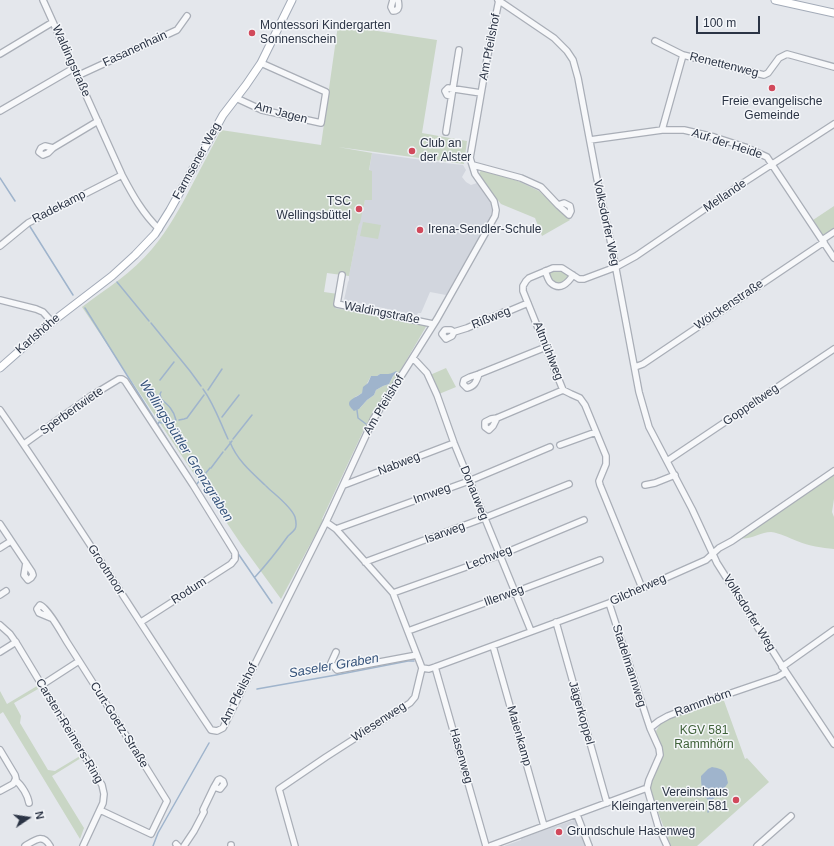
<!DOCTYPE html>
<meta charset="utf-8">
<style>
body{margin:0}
#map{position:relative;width:834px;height:846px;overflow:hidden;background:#e4e7ec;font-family:Helvetica,sans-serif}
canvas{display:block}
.north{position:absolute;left:8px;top:798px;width:40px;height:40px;-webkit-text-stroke:3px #f4f6f9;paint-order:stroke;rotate:77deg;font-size:11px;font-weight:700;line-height:16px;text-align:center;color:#2b3445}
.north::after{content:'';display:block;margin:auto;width:14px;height:18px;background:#2b3445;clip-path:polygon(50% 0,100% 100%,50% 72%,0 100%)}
.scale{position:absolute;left:696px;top:16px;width:64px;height:18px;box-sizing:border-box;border:2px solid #2b3445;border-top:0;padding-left:5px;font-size:12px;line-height:14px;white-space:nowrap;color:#2b3445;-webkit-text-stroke:3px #f4f6f9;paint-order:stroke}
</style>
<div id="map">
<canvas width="834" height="846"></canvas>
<div class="north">N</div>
<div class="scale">100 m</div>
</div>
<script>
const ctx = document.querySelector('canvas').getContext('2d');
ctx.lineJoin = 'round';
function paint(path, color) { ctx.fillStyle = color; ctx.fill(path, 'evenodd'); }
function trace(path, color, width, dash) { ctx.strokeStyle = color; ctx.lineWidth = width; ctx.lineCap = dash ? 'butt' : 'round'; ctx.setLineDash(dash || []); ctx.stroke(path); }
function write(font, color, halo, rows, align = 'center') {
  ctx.font = font + ' Helvetica,sans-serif'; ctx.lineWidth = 3; ctx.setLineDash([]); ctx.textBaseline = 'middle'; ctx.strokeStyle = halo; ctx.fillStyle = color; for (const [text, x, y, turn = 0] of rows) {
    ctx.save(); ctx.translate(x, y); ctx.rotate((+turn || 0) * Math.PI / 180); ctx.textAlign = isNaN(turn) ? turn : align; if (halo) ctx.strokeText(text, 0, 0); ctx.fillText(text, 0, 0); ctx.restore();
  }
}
const built = new Path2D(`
 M 372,153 L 444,163 L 463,165 L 466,170 L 462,177 L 466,182 L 471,185 L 477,183 L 491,203 L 492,210 L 490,218 L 446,295 L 430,292 L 421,313 L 418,313 L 417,315 L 344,300 L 348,282 L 349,280 L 349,276 L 359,223 L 365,200 L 372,200 L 372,171 L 369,171 Z
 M 577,819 L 587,846 L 504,846 L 521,840 L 521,838 Z`);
const green = new Path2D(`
 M 338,25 L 437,40 L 422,133 L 467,141 L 464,164 L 338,147 L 372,153 L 369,170 L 372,171 L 372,200 L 365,200 L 360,223 L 359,224 L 349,276 L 327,273 L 324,292 L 338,294 L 335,308 L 427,325 L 393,383 L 366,425 L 322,519 L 323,520 L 321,524 L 281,599 L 241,544 L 82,307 C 107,288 132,273 152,249 C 168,230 180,208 191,187 C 201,168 211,149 221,130 L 321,145 ZM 396,371 L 389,384 L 383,386 L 376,390 L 374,395 L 367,400 L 360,408 L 353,410 L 350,406 L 355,397 L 359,395 L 362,393 L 371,376 L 377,376 L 380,374 C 387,375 391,375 396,371 Z
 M 481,170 L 518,181 L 539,191 L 570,220 L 542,236 L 535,218 L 501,204 L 478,176 Z
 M 834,206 L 834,228 L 823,235 L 813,220 Z
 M 363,222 L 381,225 L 378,239 L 360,236 Z
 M 553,270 L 560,270 L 570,275 L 567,282 L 558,285 L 551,281 L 548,272 Z
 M 446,368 L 456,387 L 439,394 L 430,375 Z
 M 834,473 L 834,499 L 832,512 L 834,517 L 834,549 C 822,548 809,546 797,541 C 789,538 780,533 771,532 C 760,532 750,541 738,538 Z
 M 37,686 L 38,689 L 14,703 L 21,716 L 20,723 L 48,770 L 55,771 L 80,756 L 81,758 L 52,776 L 84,828 L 80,839 L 3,712 L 0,714 L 0,691 L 7,704 Z
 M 723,698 L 745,759 L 747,758 L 769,782 L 697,846 L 671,846 L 653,799 L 650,787 L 651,780 L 661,757 L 656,731 L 661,723 L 673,715 Z`);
const water = new Path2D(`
 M 396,371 L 397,372 L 393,376 L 389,384 L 383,386 L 376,390 L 374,395 L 367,400 L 359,409 L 354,411 C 342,400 355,399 362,393 L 363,387 L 368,383 L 371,376 L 377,376 L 380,374 C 387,374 390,375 396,371 Z
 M 712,767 C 724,769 726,771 728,783 L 723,790 L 710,802 C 702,795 701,785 701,776 L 708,769 Z`);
const stream = new Path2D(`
 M 0,178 L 15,201
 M 29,225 L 73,295
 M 117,282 L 149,321
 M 85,308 L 225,532
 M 151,323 L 190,371 L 201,386
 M 160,380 L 174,362
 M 203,389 C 214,404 220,422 228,439
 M 208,390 L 222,369
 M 161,392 L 160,394 L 161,399 C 168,405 174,410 176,420
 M 357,410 L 358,418 L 366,424
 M 222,417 L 239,395
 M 179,420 L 184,419 L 187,418 L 204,395
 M 158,424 L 159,422 C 164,425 171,421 176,420
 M 233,439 L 252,415
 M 230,442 C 237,460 251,472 265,485
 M 225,450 L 232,441
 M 211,468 L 223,452
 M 196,485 L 210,468
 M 237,552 L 272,603
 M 255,577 C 267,564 278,550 288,536 C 290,534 293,532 295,529 C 297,526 296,521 295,517 C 291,506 274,494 266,486
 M 257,689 L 336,675 L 408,661 L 414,661
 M 708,812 L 710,802
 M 153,846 L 158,833 L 209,743`);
const minor = new Path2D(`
 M 43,0 L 122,175 C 132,194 143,214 159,229
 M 393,0 L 391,7 L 393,11 C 400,11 399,5 398,0
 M 498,0 L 554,38 L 567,51 L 573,60 L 578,78 L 597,179 L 613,253 L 639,392 L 649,427 L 692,509 L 717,563 L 786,672 L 834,744
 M 655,41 L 683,55 L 764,75 L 768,73 L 779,58 L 787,54 L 834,67
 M 0,54 L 53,22
 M 77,76 L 177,30 L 187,16
 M 451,96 L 447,95 L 445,91 L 448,88 L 481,93
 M 236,98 L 262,110 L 321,123 L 326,92 L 261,63
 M 0,111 L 74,68
 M 662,130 L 683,55
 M 446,132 L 459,50
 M 590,140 L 662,130 L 684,130 L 714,137 L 745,147 L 767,157 L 834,258
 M 53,148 L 45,146 L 41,148 L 39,152 L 43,155 L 48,153 L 53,148 L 98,121
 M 473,165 L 521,178 L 541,187 L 558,205 L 564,203 L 570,206 L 571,211 L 569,215 L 558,205
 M 822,240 L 834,232
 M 0,246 L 28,223 L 122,175
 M 545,271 C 547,275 548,281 551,283 C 560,291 568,283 573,275
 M 342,275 L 337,304 L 433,324
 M 0,300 L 36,309 L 43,312 L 52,322
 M 454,332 L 451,330 L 445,330 L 442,334 L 446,339 L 452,336 L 454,332 L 467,328 L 504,312 L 509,311 L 528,303
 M 413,358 L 427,373 L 437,395 L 454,443 L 531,631
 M 635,367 L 643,364 L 824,242
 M 479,374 C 476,382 475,386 467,388 L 463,384 L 464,380 L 470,377 L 479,374 L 546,347
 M 0,410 C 73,515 140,624 211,730 L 217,731 L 223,728 L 326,522 L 374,418 L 405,370 L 437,319 L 495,216 L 496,210 L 494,201 L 475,174 L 470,158 L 487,59 L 499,0
 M 497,418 L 493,426 L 489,430 L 485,427 L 485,422 L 491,419 L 497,418 L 563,390
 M 24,444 L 91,396 L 119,379 L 122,379 L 125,381 L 193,485 L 235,553 L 235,559 L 231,564 L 141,622
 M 560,445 L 596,432
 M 667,461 L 834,349
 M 344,485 L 454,443
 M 645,485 L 655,483 L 675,475
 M 0,524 L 32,572 L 33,575 L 31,578 L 28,580 L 24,575 L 26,563
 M 336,529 L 469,481 L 550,447
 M 0,548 L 11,541
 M 365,562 L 484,518 L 569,484
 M 642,588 L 600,485 L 599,481 L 606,464 L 606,456 L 585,405 L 580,398 L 571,394 L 563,390 L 523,291 L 523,286 L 526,281 L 529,278 L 553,268 L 562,268 L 579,279 L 584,279 L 616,267 L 636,256 L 740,185 L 834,124
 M 393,593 L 500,555 L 584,520
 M 0,595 L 6,591
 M 609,603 L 647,719 L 650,728
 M 51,618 L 39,613 L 37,609 L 40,605 C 48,608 62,634 67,642 C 101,695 134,748 167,801 L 151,834 L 100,810
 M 556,622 L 607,803
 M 0,625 L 10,634 L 17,644 L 102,785 L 104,794 L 103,803 L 83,846
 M 408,631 L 515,592 L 600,560
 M 493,646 L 544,826
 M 0,652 L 16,642
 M 336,652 L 331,663 L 337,670 L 417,655
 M 435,667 L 486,846
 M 782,667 L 834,630
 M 422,668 L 429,669 L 435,667 L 609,603 L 706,560 L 719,548 L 732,541 L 834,471
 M 42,685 L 79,661
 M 0,750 L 15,775 L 16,779 L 13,784 L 0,791
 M 15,780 C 22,785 28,796 29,803
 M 577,815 L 589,846
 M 176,844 L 178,846
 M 25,846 C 35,840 43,833 50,846
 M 184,846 L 194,831 L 204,812 L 203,810 L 214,787 L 220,789 L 224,784 L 223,781 L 220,779 L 218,780 L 214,787
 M 231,846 L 231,845
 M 295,846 L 279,789 L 326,757 L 410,703 L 415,697 L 422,668 L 393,593 L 336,529 L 326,522
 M 490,846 L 647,788
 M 667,846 L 658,826 L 647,788 L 649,780 L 660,755 L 659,748 L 650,728 L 659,721 L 668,716 L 699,704 L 778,677 L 786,672
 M 757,846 L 791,816`);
const major = new Path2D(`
 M 775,0 L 834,13
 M 0,368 L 52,322 L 112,276 L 135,255 L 155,234 L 170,210 L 223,115 L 246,85 L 261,63 L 292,0`);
const markers = [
 [252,33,4,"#d1495b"],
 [772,88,4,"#d1495b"],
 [412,151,4,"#d1495b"],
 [359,209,4,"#d1495b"],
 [420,230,4,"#d1495b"],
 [736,800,4,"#d1495b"],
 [559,832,4,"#d1495b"]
];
const poiNames = [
 ["Montessori Kindergarten",260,26],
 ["Sonnenschein",260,40],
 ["Freie evangelische",772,102,"center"],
 ["Gemeinde",772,116,"center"],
 ["Club an",420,144],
 ["der Alster",420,158],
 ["TSC",351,202,"right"],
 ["Wellingsbüttel",351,216,"right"],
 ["Irena-Sendler-Schule",428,230],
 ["Vereinshaus",728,793,"right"],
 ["Kleingartenverein 581",728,807,"right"],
 ["Grundschule Hasenweg",567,832]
];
const streetNames = [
 ["Am Pfeilshof",490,47,-79],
 ["Fasanenhain",135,49,-25],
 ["Waldingstraße",71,61,66],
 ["Renettenweg",724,65,14],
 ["Am Jagen",281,113,15],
 ["Auf der Heide",727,144,18],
 ["Farmsener Weg",197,161,-61],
 ["Mellande",725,196,-34],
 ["Radekamp",59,207,-27],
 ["Volksdorfer Weg",606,223,78],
 ["Wölckenstraße",729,305,-34],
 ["Waldingstraße",382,313,11],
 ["Rißweg",491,318,-22],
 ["Karlshöhe",38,334,-41],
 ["Altmühlweg",548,351,68],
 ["Am Pfeilshof",384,405,-59],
 ["Goppeltweg",751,405,-34],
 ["Sperbertwiete",72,411,-35],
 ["Nabweg",399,464,-21],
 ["Donauweg",474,493,68],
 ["Innweg",432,494,-20],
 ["Isarweg",445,533,-20],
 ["Lechweg",489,558,-21],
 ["Grootmoor",106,570,57],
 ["Gilcherweg",638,590,-24],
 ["Rodum",189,591,-33],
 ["Illerweg",504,596,-20],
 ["Volksdorfer Weg",749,613,58],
 ["Stadelmannweg",629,666,72],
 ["Am Pfeilshof",239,694,-63],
 ["Rammhörn",703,703,-20],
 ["Jägerkoppel",581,713,74],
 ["Wiesenweg",379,722,-33],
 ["Curt-Goetz-Straße",119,725,58],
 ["Carsten-Reimers-Ring",69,731,59],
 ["Maienkamp",519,736,74],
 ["Hasenweg",461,756,74]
];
const parkNames = [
 ["KGV 581",704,731],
 ["Rammhörn",704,745]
];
const waterNames = [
 ["Wellingsbüttler Grenzgraben",186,451,58],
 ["Saseler Graben",334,666,-10]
];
paint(built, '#d2d6de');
paint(green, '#c9d6c5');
paint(water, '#9fb4cc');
trace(stream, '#9fb4cc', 1.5);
trace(minor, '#a9aeb7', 8);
trace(major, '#a3abb8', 9);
trace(minor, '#f7f8fa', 5.5);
trace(major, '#fff', 7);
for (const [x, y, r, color] of markers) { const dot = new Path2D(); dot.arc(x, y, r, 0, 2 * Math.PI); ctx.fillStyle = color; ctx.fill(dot); trace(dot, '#f4f6f9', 1.5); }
write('12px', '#2b3445', '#f4f6f9', poiNames, 'left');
write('12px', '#2b3445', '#f4f6f9', streetNames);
write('12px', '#3f6138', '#f4f6f9', parkNames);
write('italic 13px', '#34527a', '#f4f6f9', waterNames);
</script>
